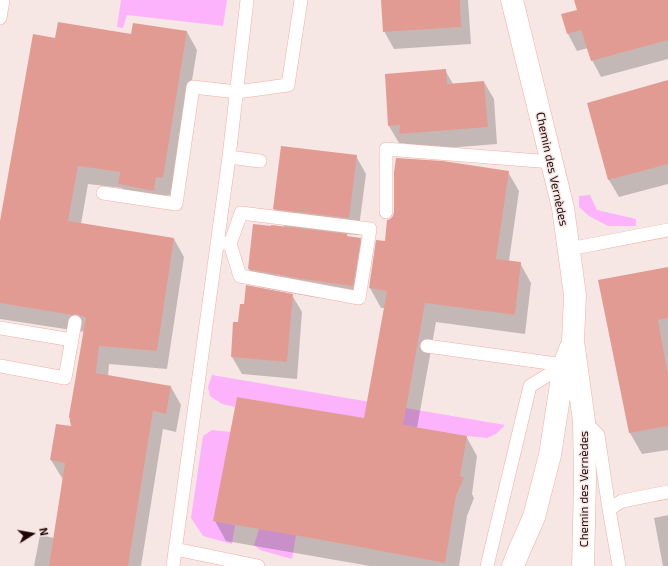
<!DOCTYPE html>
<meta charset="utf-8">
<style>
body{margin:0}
#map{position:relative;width:668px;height:566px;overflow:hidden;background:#f6e7e5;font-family:"Exo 2",sans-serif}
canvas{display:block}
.north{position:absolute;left:12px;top:514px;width:40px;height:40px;-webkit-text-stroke:3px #f6e7e5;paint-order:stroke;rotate:79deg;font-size:11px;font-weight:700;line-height:16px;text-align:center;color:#1e0605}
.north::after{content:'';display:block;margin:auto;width:14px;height:18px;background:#1e0605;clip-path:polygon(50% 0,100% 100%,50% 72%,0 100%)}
</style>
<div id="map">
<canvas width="668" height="566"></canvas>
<div class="north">N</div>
</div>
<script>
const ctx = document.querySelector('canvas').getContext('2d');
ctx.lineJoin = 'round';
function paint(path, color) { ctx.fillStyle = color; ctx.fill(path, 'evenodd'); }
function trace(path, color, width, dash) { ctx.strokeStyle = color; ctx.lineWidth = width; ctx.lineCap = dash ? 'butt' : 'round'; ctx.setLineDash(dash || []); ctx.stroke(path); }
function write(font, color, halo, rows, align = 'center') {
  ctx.font = font + ' "Exo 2",sans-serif'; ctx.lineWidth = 3; ctx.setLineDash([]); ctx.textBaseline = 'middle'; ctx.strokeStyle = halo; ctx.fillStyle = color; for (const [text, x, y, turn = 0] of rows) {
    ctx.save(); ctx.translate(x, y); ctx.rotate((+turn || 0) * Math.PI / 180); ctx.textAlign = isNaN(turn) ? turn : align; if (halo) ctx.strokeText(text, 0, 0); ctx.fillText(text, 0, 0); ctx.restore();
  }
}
const green = new Path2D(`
 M 121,0 L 227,0 L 223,26 L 127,15 L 123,28 L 117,27 Z
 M 590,195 L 597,210 L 636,219 L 636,226 L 608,226 L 589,216 L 579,207 L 579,196 Z
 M 212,375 L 505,425 L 496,434 L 487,438 L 467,436 L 237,397 L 235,407 L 222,404 L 210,396 L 208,387 Z
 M 212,430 L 231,432 L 214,521 L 235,525 L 232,544 L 203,536 L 191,518 L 203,436 Z
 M 259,529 L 296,535 L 292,559 L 260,550 L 254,545 Z`);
const shadow = new Path2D(`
 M 382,0 L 468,0 L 471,44 L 394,49 L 384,31 Z
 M 575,0 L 668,0 L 668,59 L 601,77 L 592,60 L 588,48 L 577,51 L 568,34 L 578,11 Z
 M 187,32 L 197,50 L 173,196 L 167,195 L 165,209 L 130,203 L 122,188 L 88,184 L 81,224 L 174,239 L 184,257 L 167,369 L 109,364 L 108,376 L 171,387 L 181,405 L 176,432 L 163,429 L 141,566 L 34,566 L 40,535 L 54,538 L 63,479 L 62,478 L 51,460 L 72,427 L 85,332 L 0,319 L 0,227 L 56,39 L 132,35 Z
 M 445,70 L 453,84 L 484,82 L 494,99 L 497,144 L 410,151 L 405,143 L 399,143 L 389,126 Z
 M 668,82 L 668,184 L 619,197 L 609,180 L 588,104 Z
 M 356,156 L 366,174 L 358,235 L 345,234 L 347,237 L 360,239 L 370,256 L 362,303 L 313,297 L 259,287 L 249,269 L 285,228 L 274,209 Z
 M 508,172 L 519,191 L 509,261 L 520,263 L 531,283 L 525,334 L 436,322 L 417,428 L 466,436 L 477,456 L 472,494 L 474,498 L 467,516 L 459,566 L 370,566 L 226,541 L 215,521 L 365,419 L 385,308 L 381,308 L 370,288 L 377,241 L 386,242 Z
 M 668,268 L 668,450 L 642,454 L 630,433 Z
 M 292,295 L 302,312 L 297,379 L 242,374 L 232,357 L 239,323 Z
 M 668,515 L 668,566 L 663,566 L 654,518 Z`);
const building = new Path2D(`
 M 381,0 L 460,0 L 461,27 L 383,32 Z
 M 574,0 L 668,0 L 668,40 L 591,61 L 581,30 L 567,34 L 561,14 L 577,10 Z
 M 58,22 L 131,34 L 133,23 L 187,31 L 163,178 L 156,177 L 154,191 L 118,184 L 120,172 L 78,166 L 68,221 L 174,238 L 157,351 L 99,346 L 96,373 L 171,386 L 166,414 L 153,411 L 128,566 L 49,566 L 65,463 L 50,460 L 56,424 L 71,426 L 69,416 L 86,317 L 81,316 L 76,314 L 72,315 L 0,303 L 0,221 L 33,34 L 55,38 Z
 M 446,69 L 447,84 L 484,81 L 488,127 L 399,134 L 400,125 L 388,126 L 385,74 Z
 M 668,80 L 668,164 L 608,180 L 587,103 Z
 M 281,146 L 357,155 L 349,218 L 273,209 Z
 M 396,158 L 443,161 L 509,171 L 496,259 L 521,262 L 515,315 L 425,303 L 403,425 L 467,436 L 460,476 L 464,478 L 456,496 L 445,563 L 328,541 L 213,521 L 237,397 L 364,418 L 387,291 L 369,288 L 376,240 L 385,241 L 387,220 L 390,219 L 393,216 L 394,212 L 394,172 Z
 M 253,224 L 271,226 L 271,225 L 347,234 L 347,236 L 361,238 L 353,286 L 303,279 L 248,269 Z
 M 668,267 L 668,318 L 658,320 L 668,375 L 668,426 L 629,433 L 598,280 Z
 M 246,285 L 293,294 L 287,362 L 231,357 L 233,322 L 238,322 L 240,304 L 244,304 Z`);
const service = new Path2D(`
 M 0,18 L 3,0
 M 229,157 L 260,161
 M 103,193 L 176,204 L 193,87 L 237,92 L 288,85 L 301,0
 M 386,212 L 386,149 L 552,162
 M 217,242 L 230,244 L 240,276 L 359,298 L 370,229 L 241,213 L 230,244
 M 569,249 L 668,230
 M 0,328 L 72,340
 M 427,346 L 564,365
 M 0,366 L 65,378 L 75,322
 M 584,421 L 598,435 L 609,509 L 619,566
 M 609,509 L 622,501 L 668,492
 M 175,549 L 258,566
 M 173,566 L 229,157 L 247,0
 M 487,566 L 530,386 L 564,365`);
const minor = new Path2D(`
 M 512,0 L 563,208 L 575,295 L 573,341 L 584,421 L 585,481 L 583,566
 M 513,566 L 519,551 L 534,517 L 550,455 L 564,365 L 570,349`);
const streetNames = [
 ["Chemin des Vernèdes",552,169,78],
 ["Chemin des Vernèdes",584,489,-90]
];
paint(green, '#fcb3fb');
paint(shadow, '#0003');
paint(building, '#e29b93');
trace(service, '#f4aca3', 14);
trace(minor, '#f4aca3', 23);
trace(service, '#fff', 13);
trace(minor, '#fff', 22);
write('12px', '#1e0605', '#f6e7e5', streetNames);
</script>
